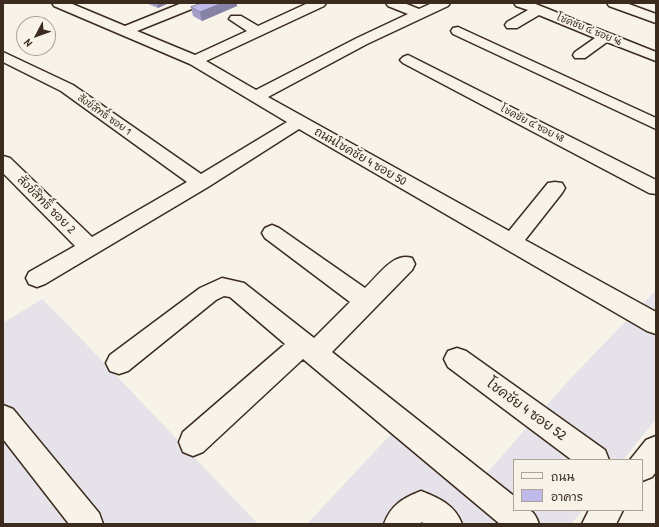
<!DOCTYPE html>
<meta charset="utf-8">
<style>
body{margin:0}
#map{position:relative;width:659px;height:527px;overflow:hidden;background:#f7f3e8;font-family:"Patrick Hand","Playpen Sans Thai",sans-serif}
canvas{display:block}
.frame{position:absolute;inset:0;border:4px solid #3b2a1e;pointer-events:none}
.legend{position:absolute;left:513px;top:459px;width:130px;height:52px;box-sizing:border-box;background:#f7f3e8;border:1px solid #aca397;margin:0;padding:5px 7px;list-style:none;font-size:12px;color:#3b2a1e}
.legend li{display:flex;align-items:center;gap:8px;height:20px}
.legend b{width:20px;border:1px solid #aca397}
.north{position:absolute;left:16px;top:16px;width:40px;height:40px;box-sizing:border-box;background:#f7f3e8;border:1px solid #aca397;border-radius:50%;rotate:229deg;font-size:11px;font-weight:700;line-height:16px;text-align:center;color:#3b2a1e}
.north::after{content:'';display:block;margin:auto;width:14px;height:18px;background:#3b2a1e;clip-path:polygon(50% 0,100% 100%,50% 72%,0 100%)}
</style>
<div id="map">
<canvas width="659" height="527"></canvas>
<div class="frame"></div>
<ul class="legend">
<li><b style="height:5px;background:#f7f3e8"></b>ถนน</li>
<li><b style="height:11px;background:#c0baec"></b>อาคาร</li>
</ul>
<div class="north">N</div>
</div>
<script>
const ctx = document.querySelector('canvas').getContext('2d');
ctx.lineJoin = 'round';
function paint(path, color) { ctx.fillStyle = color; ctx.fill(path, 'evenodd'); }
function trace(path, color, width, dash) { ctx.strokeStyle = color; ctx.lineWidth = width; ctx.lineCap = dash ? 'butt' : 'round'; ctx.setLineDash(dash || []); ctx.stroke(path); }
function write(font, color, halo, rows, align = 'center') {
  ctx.font = font + ' "Patrick Hand","Playpen Sans Thai",sans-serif'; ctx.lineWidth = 4; ctx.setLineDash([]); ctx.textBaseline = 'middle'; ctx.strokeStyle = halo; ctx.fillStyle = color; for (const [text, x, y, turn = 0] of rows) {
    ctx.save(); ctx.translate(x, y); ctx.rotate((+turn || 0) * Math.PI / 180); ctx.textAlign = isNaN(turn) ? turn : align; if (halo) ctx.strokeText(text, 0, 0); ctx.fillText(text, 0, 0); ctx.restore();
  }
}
const built = new Path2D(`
 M 656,290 L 656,419 L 623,460 L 514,460 L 514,510 L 583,510 L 571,524 L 307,524 L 392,433 L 469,493 L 571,378 Z
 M 42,299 L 65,322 L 258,524 L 3,524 L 3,323 Z`);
const minor = new Path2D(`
 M 52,3 L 70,3 L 125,26 L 182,3 L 201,3 L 199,6 L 137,31 L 195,55 L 247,31 L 229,19 L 231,16 L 241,16 L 258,26 L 308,3 L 326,3 L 324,6 L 206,61 L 256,90 L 357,38 L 408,14 L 388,6 L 386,3 L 404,3 L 419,9 L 432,3 L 450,3 L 448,6 L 367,44 L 268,97 L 509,231 L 548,183 L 555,182 L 562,183 L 565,188 L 562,193 L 525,240 L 656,312 L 656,334 L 647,331 L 299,129 L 208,187 L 45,284 L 37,287 L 29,284 L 26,278 L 29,272 L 75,246 L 3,173 L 3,156 L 10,158 L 92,237 L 187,182 L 61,91 L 3,62 L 3,52 L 73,85 L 201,174 L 287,122 L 190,64 L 54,6 Z
 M 514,3 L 533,3 L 656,52 L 656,61 L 607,42 L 585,58 L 575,58 L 573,55 L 575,52 L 595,38 L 539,15 L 517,28 L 507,28 L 505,25 L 507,22 L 528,10 L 516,6 Z
 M 607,3 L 626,3 L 656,14 L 656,23 L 609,6 Z
 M 458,27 L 656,118 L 656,129 L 453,34 L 451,31 L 453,28 Z
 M 408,55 L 656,180 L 656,194 L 649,193 L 403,63 L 400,60 L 403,57 Z
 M 272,225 L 279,228 L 365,288 C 378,276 393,252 412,258 L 415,264 L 412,270 L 332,352 L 514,496 L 514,510 C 531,510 533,508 539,524 L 500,524 L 303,359 L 203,452 L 193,456 L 183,452 L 179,442 L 183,432 L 285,344 L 230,297 L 224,296 L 216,300 L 128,371 L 119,374 L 110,371 L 106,363 L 110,355 L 200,288 L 222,278 L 244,283 L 314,338 L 350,302 L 265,238 L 262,233 L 265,228 Z
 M 457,348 L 466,351 L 605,450 L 609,460 L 572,460 L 448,367 L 444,359 L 448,351 Z
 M 3,405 L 13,409 L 99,513 L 103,524 L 69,524 L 3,439 Z
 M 656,436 L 656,472 L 652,477 L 642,481 L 642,460 L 630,460 L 646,440 Z
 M 421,491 C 439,498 455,505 462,524 L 424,524 L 422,522 L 419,524 L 384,524 C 391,505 403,498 421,491 Z
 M 589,510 L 623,510 L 616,524 L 582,524 Z`);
const wall = new Path2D(`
 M 146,3 L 169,3 L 158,8 Z
 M 237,6 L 202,21 L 193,16 L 191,7 Z`);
const shadedWall = new Path2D(`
 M 157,3 L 169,3 L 158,8 Z
 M 222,3 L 237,3 L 237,6 L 202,21 L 200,12 Z`);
const building = new Path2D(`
 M 202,3 L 222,3 L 200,12 L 191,7 Z`);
const farStreetnames = [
 ["โชคชัย ๔ ซอย 46",589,30,22],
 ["สังข์สิทธิ์ ซอย 1",104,115,35],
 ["โชคชัย ๔ ซอย 48",532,124,27]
];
const streetNames = [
 ["ถนนโชคชัย 4 ซอย 50",360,157,30],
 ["สังข์สิทธิ์ ซอย 2",46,205,45]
];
const nearStreetnames = [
 ["โชคชัย 4 ซอย 52",526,410,36]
];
paint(built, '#e6e2e9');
trace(minor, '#3b2a1e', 3);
paint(minor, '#f7f3e8');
paint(wall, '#a5a0cb');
paint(shadedWall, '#8682a5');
paint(building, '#c0baec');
trace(building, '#8682a5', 1);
write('10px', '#3b2a1e', '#f7f3e8', farStreetnames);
write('12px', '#3b2a1e', '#f7f3e8', streetNames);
write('14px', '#3b2a1e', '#f7f3e8', nearStreetnames);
</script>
